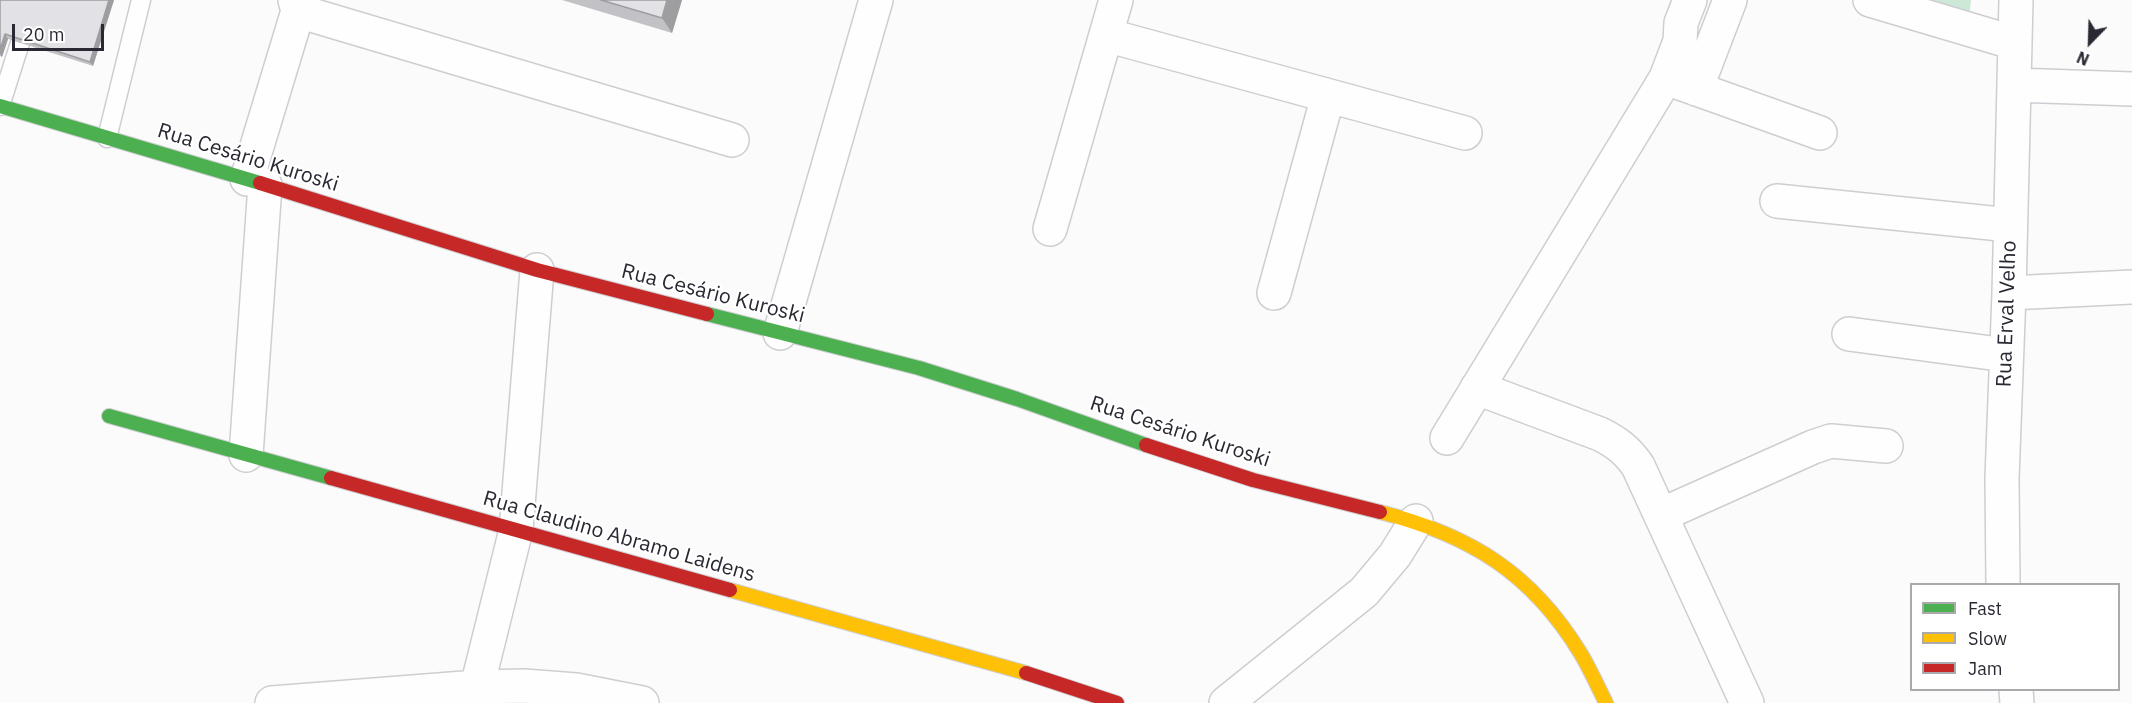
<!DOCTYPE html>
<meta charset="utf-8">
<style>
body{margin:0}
#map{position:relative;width:2132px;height:703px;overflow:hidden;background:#fafbfa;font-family:"IBM Plex Sans",sans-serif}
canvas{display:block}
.legend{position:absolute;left:1910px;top:583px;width:210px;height:108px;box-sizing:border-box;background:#fff;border:2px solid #aaa9ad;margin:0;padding:8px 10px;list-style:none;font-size:18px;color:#2b2833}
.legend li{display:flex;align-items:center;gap:12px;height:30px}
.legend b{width:30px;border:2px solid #aaa9ad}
.north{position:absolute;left:2060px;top:12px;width:60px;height:60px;-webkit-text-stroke:4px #fff;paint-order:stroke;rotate:203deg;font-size:16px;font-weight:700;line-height:24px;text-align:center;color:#2b2833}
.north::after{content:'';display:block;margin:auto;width:21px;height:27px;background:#2b2833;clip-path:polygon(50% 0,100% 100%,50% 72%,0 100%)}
.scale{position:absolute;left:12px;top:24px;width:92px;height:27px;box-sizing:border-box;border:3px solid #2b2833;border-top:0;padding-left:8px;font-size:18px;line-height:21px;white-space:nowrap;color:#2b2833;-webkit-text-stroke:4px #fff;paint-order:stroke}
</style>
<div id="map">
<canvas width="2132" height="703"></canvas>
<ul class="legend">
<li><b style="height:8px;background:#4caf50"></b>Fast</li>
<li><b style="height:8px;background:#ffc107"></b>Slow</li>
<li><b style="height:8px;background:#c62828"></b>Jam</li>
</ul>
<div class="north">N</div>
<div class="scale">20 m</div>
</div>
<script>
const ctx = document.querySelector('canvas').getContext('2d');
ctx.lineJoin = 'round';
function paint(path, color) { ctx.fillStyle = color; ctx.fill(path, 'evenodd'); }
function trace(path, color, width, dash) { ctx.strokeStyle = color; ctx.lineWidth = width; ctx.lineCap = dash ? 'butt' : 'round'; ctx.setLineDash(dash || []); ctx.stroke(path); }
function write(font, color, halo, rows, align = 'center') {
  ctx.font = font + ' "IBM Plex Sans",sans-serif'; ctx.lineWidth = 4.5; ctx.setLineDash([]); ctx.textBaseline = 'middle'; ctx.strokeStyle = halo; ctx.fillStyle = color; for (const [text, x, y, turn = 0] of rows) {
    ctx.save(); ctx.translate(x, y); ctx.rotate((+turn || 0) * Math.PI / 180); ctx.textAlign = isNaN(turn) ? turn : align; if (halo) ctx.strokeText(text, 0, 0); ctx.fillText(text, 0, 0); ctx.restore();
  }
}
const green = new Path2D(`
 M 1913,0 L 1971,0 L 1969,18 Z`);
const lane = new Path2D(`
 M 0,106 L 20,43
 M 107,138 L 141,0`);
const street = new Path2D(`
 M 1870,0 L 2015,43
 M 298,11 L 732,140
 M 1106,35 L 1465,133
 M 1666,78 L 1820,133
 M 2014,85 L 2132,89
 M 1696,89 L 1730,0
 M 247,179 L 298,11 L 295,0
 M 1777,201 L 2010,225
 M 1050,229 L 1116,0
 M 1274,293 L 1328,96
 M 2009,293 L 2132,287
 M 780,333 L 876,0
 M 1849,334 L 2006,355
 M 1477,388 L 1600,434 C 1616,442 1627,450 1638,466 L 1747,703
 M 1447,438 L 1666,78 L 1680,41 L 1681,23 L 1690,0
 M 246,455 L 265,185
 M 1661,515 L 1813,447 L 1831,441 L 1886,446
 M 2003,584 L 2002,478 L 2009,293 L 2016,0
 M 477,687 L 516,530 L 537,270
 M 2016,690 L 2017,703
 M 272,703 L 477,687 L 524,686 L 576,690 L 642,703
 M 1226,703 L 1364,592 L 1395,555 L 1416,521`);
const fast = new Path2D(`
 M 0,106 L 260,183
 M 707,314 L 919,368 L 1017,399 L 1146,445
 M 109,416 L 331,478`);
const slow = new Path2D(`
 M 1380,512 C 1470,535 1532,573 1581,654 C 1590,669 1598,687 1606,703
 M 730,590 L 1026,673`);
const jam = new Path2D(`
 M 260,183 L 537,270 L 707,314
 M 1146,445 L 1253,480 L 1380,512
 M 331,478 L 730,590
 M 1026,673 L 1117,703`);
const wall = new Path2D(`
 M 0,0 L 114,0 L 93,66 L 8,39 L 2,57 L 0,56 Z
 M 562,0 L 682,0 L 672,33 Z`);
const shadedWall = new Path2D(`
 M 109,0 L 114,0 L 93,66 L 90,62 Z
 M 667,0 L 682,0 L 672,33 L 662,18 Z
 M 5,34 L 8,39 L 2,57 L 0,54 L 0,50 Z`);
const building = new Path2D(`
 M 0,0 L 109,0 L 90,62 L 5,34 L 0,50 Z
 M 601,0 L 667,0 L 662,18 Z`);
const streetNames = [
 ["Rua Cesário Kuroski",248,158,17],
 ["Rua Cesário Kuroski",713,294,14],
 ["Rua Erval Velho",2007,314,-88],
 ["Rua Cesário Kuroski",1180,432,18],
 ["Rua Claudino Abramo Laidens",619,537,16]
];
paint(green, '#cde8d7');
trace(lane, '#cecdd2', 21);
trace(street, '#cecdd2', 36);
trace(fast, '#cecdd2', 16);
trace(slow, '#cecdd2', 16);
trace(jam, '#cecdd2', 16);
trace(lane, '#fefefe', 18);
trace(street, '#fefefe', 33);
trace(fast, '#4caf50', 14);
trace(slow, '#ffc107', 14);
trace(jam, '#c62828', 14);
paint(wall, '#c2c2c6');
paint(shadedWall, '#9e9ea1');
paint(building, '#e2e1e6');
trace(building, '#9e9ea1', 1.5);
write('21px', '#2b2833', '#fff', streetNames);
</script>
